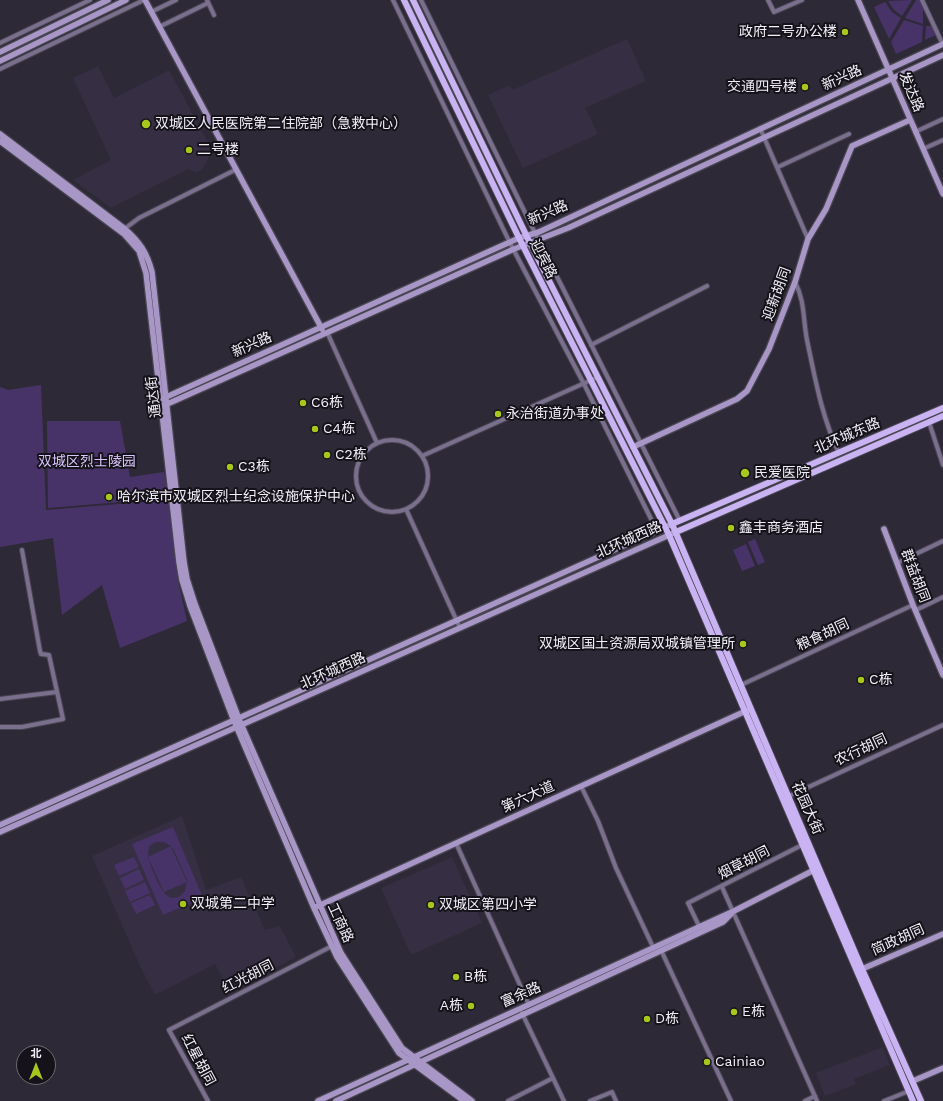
<!DOCTYPE html>
<meta charset="utf-8">
<style>
body{margin:0}
#map{position:relative;width:943px;height:1101px;overflow:hidden;background:#2e2937;font-family:"Work Sans","Noto Sans SC",sans-serif}
canvas{display:block}
.north{position:absolute;left:16px;top:1045px;width:40px;height:40px;box-sizing:border-box;background:#151319;border:1px solid #6d6b72;border-radius:50%;rotate:0deg;font-size:11px;font-weight:700;line-height:16px;text-align:center;color:#f1eef8}
.north::after{content:'';display:block;margin:auto;width:14px;height:18px;background:#a8c71c;clip-path:polygon(50% 0,100% 100%,50% 72%,0 100%)}
</style>
<div id="map">
<canvas width="943" height="1101"></canvas>
<div class="north">北</div>
</div>
<script>
const ctx = document.querySelector('canvas').getContext('2d');
ctx.lineJoin = 'round';
function paint(path, color) { ctx.fillStyle = color; ctx.fill(path, 'evenodd'); }
function trace(path, color, width, dash) { ctx.strokeStyle = color; ctx.lineWidth = width; ctx.lineCap = dash ? 'butt' : 'round'; ctx.setLineDash(dash || []); ctx.stroke(path); }
function write(font, color, halo, rows, align = 'center') {
  ctx.font = font + ' "Work Sans","Noto Sans SC",sans-serif'; ctx.lineWidth = 4; ctx.setLineDash([]); ctx.textBaseline = 'middle'; ctx.strokeStyle = halo; ctx.fillStyle = color; for (const [text, x, y, turn = 0] of rows) {
    ctx.save(); ctx.translate(x, y); ctx.rotate((+turn || 0) * Math.PI / 180); ctx.textAlign = isNaN(turn) ? turn : align; if (halo) ctx.strokeText(text, 0, 0); ctx.fillText(text, 0, 0); ctx.restore();
  }
}
const built = new Path2D(`
 M 627,39 L 646,81 L 585,108 L 598,134 L 523,168 L 488,95 L 510,85 L 512,90 Z
 M 98,66 L 114,98 L 169,70 L 212,150 L 202,170 L 196,172 L 188,169 L 111,208 L 73,180 L 111,160 L 73,78 Z
 M 182,816 L 206,890 L 241,877 L 265,930 L 280,926 L 296,957 L 230,991 L 215,964 L 155,995 L 140,966 L 92,856 Z
 M 452,857 L 482,923 L 411,955 L 381,888 Z
 M 883,1047 L 890,1065 L 854,1079 L 856,1084 L 825,1096 L 816,1073 Z`);
const green = new Path2D(`
 M 912,0 L 902,16 L 894,10 L 888,1 Z
 M 916,0 L 920,0 L 923,8 L 923,24 L 905,18 Z
 M 885,2 L 892,12 L 901,18 L 889,39 L 874,7 Z
 M 904,20 L 923,26 L 922,42 L 896,54 L 891,42 Z
 M 926,26 L 932,26 L 936,35 L 925,40 Z
 M 41,385 L 46,510 L 168,500 L 178,581 L 187,621 L 120,648 L 102,585 L 62,615 L 53,538 L 0,547 L 0,387 L 8,390 Z
 M 47,421 L 120,421 L 130,477 L 164,472 L 169,498 L 48,508 Z
 M 755,539 L 765,562 L 758,565 L 748,542 Z
 M 746,544 L 755,566 L 742,571 L 733,550 Z
 M 173,827 L 203,898 L 163,915 L 132,844 ZM 164,842 L 171,846 L 148,857 L 164,892 L 187,882 L 171,847 L 173,848 L 187,880 L 185,891 C 170,909 160,888 155,876 C 150,864 139,839 164,842 Z
 M 134,857 L 139,867 L 119,876 L 114,865 Z
 M 139,869 L 144,880 L 125,889 L 120,878 Z
 M 145,882 L 150,893 L 130,902 L 125,891 Z
 M 150,895 L 155,905 L 136,914 L 131,903 Z`);
const street = new Path2D(`
 M 207,0 L 214,15
 M 393,0 L 510,243 L 584,384 L 657,531
 M 421,0 L 535,233 L 680,521
 M 768,0 L 774,12 L 802,0
 M 922,0 L 943,45
 M 151,12 L 176,0
 M 159,27 L 208,3
 M 0,43 L 90,0
 M 0,69 L 144,0
 M 760,128 L 808,239
 M 915,132 L 943,119
 M 923,149 L 943,140
 M 778,167 L 849,134
 M 123,230 L 139,218 L 235,170
 M 795,282 C 805,301 803,320 807,340 C 815,378 822,418 839,453
 M 327,332 L 377,443
 M 591,345 L 707,286
 M 929,422 L 943,465
 M356 476a36 36 0 1 1 72 0a36 36 0 1 1-72 0Z
 M 422,456 L 598,377
 M 406,509 L 460,628
 M 897,563 L 943,541
 M 916,610 L 943,597
 M 741,685 L 913,605
 M 0,699 L 57,692
 M 0,727 L 22,727 L 63,719 L 49,655 L 41,654 L 40,651 L 22,550
 M 581,786 L 598,821 L 616,868 L 653,947
 M 789,796 L 943,725
 M 456,843 L 529,1005
 M 722,887 L 817,1101
 M 699,926 L 688,903 L 804,844
 M 661,950 L 731,1101
 M 522,1013 L 564,1101
 M 208,1101 L 169,1030 L 334,945
 M 508,1101 L 553,1078
 M 590,1101 L 612,1092 L 616,1101
 M 805,1101 L 815,1096
 M 884,1101 L 909,1091`);
const secondary = new Path2D(`
 M 145,0 L 322,329
 M 858,0 L 943,194
 M 0,52 L 108,0
 M 0,61 L 126,0
 M 0,134 L 125,229 C 140,242 147,253 152,272 L 184,562 L 187,579 L 195,604 L 239,719 L 341,953 L 402,1048 L 472,1101
 M 0,141 L 124,234 L 139,251 L 146,273 L 179,562 L 182,580 L 190,606 L 234,721 L 314,908 L 337,957 L 399,1053 L 464,1101
 M 164,398 L 519,238 L 539,232 L 943,44
 M 165,405 L 514,249 L 568,228 L 943,55
 M 633,447 L 737,399 L 747,391 L 769,349 L 795,282 L 808,239 L 826,209 L 852,146 L 910,120
 M 884,529 L 913,605 L 943,675
 M 0,825 L 672,524
 M 0,832 L 676,532
 M 316,907 L 748,710
 M 862,969 L 943,934
 M 913,1081 L 943,1068
 M 318,1101 L 734,911 L 816,869
 M 336,1101 L 723,922 L 731,914`);
const primary = new Path2D(`
 M 404,0 L 519,238 L 669,535 L 913,1101
 M 413,0 L 530,243 L 672,524 L 862,969 L 921,1101
 M 672,524 L 943,408
 M 676,532 L 943,416`);
const markers = [
 [845,32,4,"#a8c71c"],
 [805,87,4,"#a8c71c"],
 [146,124,5,"#a8c71c"],
 [189,150,4,"#a8c71c"],
 [303,403,4,"#a8c71c"],
 [498,414,4,"#a8c71c"],
 [315,429,4,"#a8c71c"],
 [327,455,4,"#a8c71c"],
 [230,467,4,"#a8c71c"],
 [745,473,5,"#a8c71c"],
 [109,497,4,"#a8c71c"],
 [731,528,4,"#a8c71c"],
 [743,644,4,"#a8c71c"],
 [861,680,4,"#a8c71c"],
 [183,904,4,"#a8c71c"],
 [431,905,4,"#a8c71c"],
 [456,977,4,"#a8c71c"],
 [471,1006,4,"#a8c71c"],
 [734,1012,4,"#a8c71c"],
 [647,1019,4,"#a8c71c"],
 [707,1062,4,"#a8c71c"]
];
const poiNames = [
 ["政府二号办公楼",837,32,"right"],
 ["交通四号楼",797,87,"right"],
 ["双城区人民医院第二住院部（急救中心）",155,124],
 ["二号楼",197,150],
 ["C6栋",311,403],
 ["永治街道办事处",506,414],
 ["C4栋",323,429],
 ["C2栋",335,455],
 ["C3栋",238,467],
 ["民爱医院",754,473],
 ["哈尔滨市双城区烈士纪念设施保护中心",117,497],
 ["鑫丰商务酒店",739,528],
 ["双城区国土资源局双城镇管理所",735,644,"right"],
 ["C栋",869,680],
 ["双城第二中学",191,904],
 ["双城区第四小学",439,905],
 ["B栋",464,977],
 ["A栋",463,1006,"right"],
 ["E栋",742,1012],
 ["D栋",655,1019],
 ["Cainiao",715,1062]
];
const streetNames = [
 ["新兴路",842,78,-24],
 ["发达路",911,92,67],
 ["新兴路",548,213,-23],
 ["迎宾路",543,259,63],
 ["迎新胡同",777,294,-70],
 ["新兴路",252,345,-24],
 ["通达街",154,397,-97],
 ["北环城东路",847,436,-23],
 ["北环城西路",629,540,-24],
 ["群益胡同",915,576,69],
 ["粮食胡同",823,635,-25],
 ["北环城西路",333,671,-24],
 ["农行胡同",861,750,-25],
 ["第六大道",528,797,-24],
 ["花园大街",807,808,66],
 ["烟草胡同",744,863,-27],
 ["工商路",340,923,65],
 ["简政胡同",898,940,-24],
 ["红光胡同",248,977,-27],
 ["富余路",521,995,-24],
 ["红星胡同",198,1060,62]
];
const parkNames = [
 ["双城区烈士陵园",87,462]
];
paint(built, '#362f43');
paint(green, '#483368');
trace(street, '#494552', 6);
trace(secondary, '#494552', 8);
trace(primary, '#494552', 8);
trace(street, '#7a708e', 4);
trace(secondary, '#a796c6', 5.5);
trace(primary, '#c9b3f2', 6);
for (const [x, y, r, color] of markers) { const dot = new Path2D(); dot.arc(x, y, r, 0, 2 * Math.PI); ctx.fillStyle = color; ctx.fill(dot); trace(dot, '#151319', 1.5); }
write('14px', '#f1eef8', '#151319', poiNames, 'left');
write('14px', '#f1eef8', '#151319', streetNames);
write('14px', '#d8c4fd', '#151319', parkNames);
</script>
